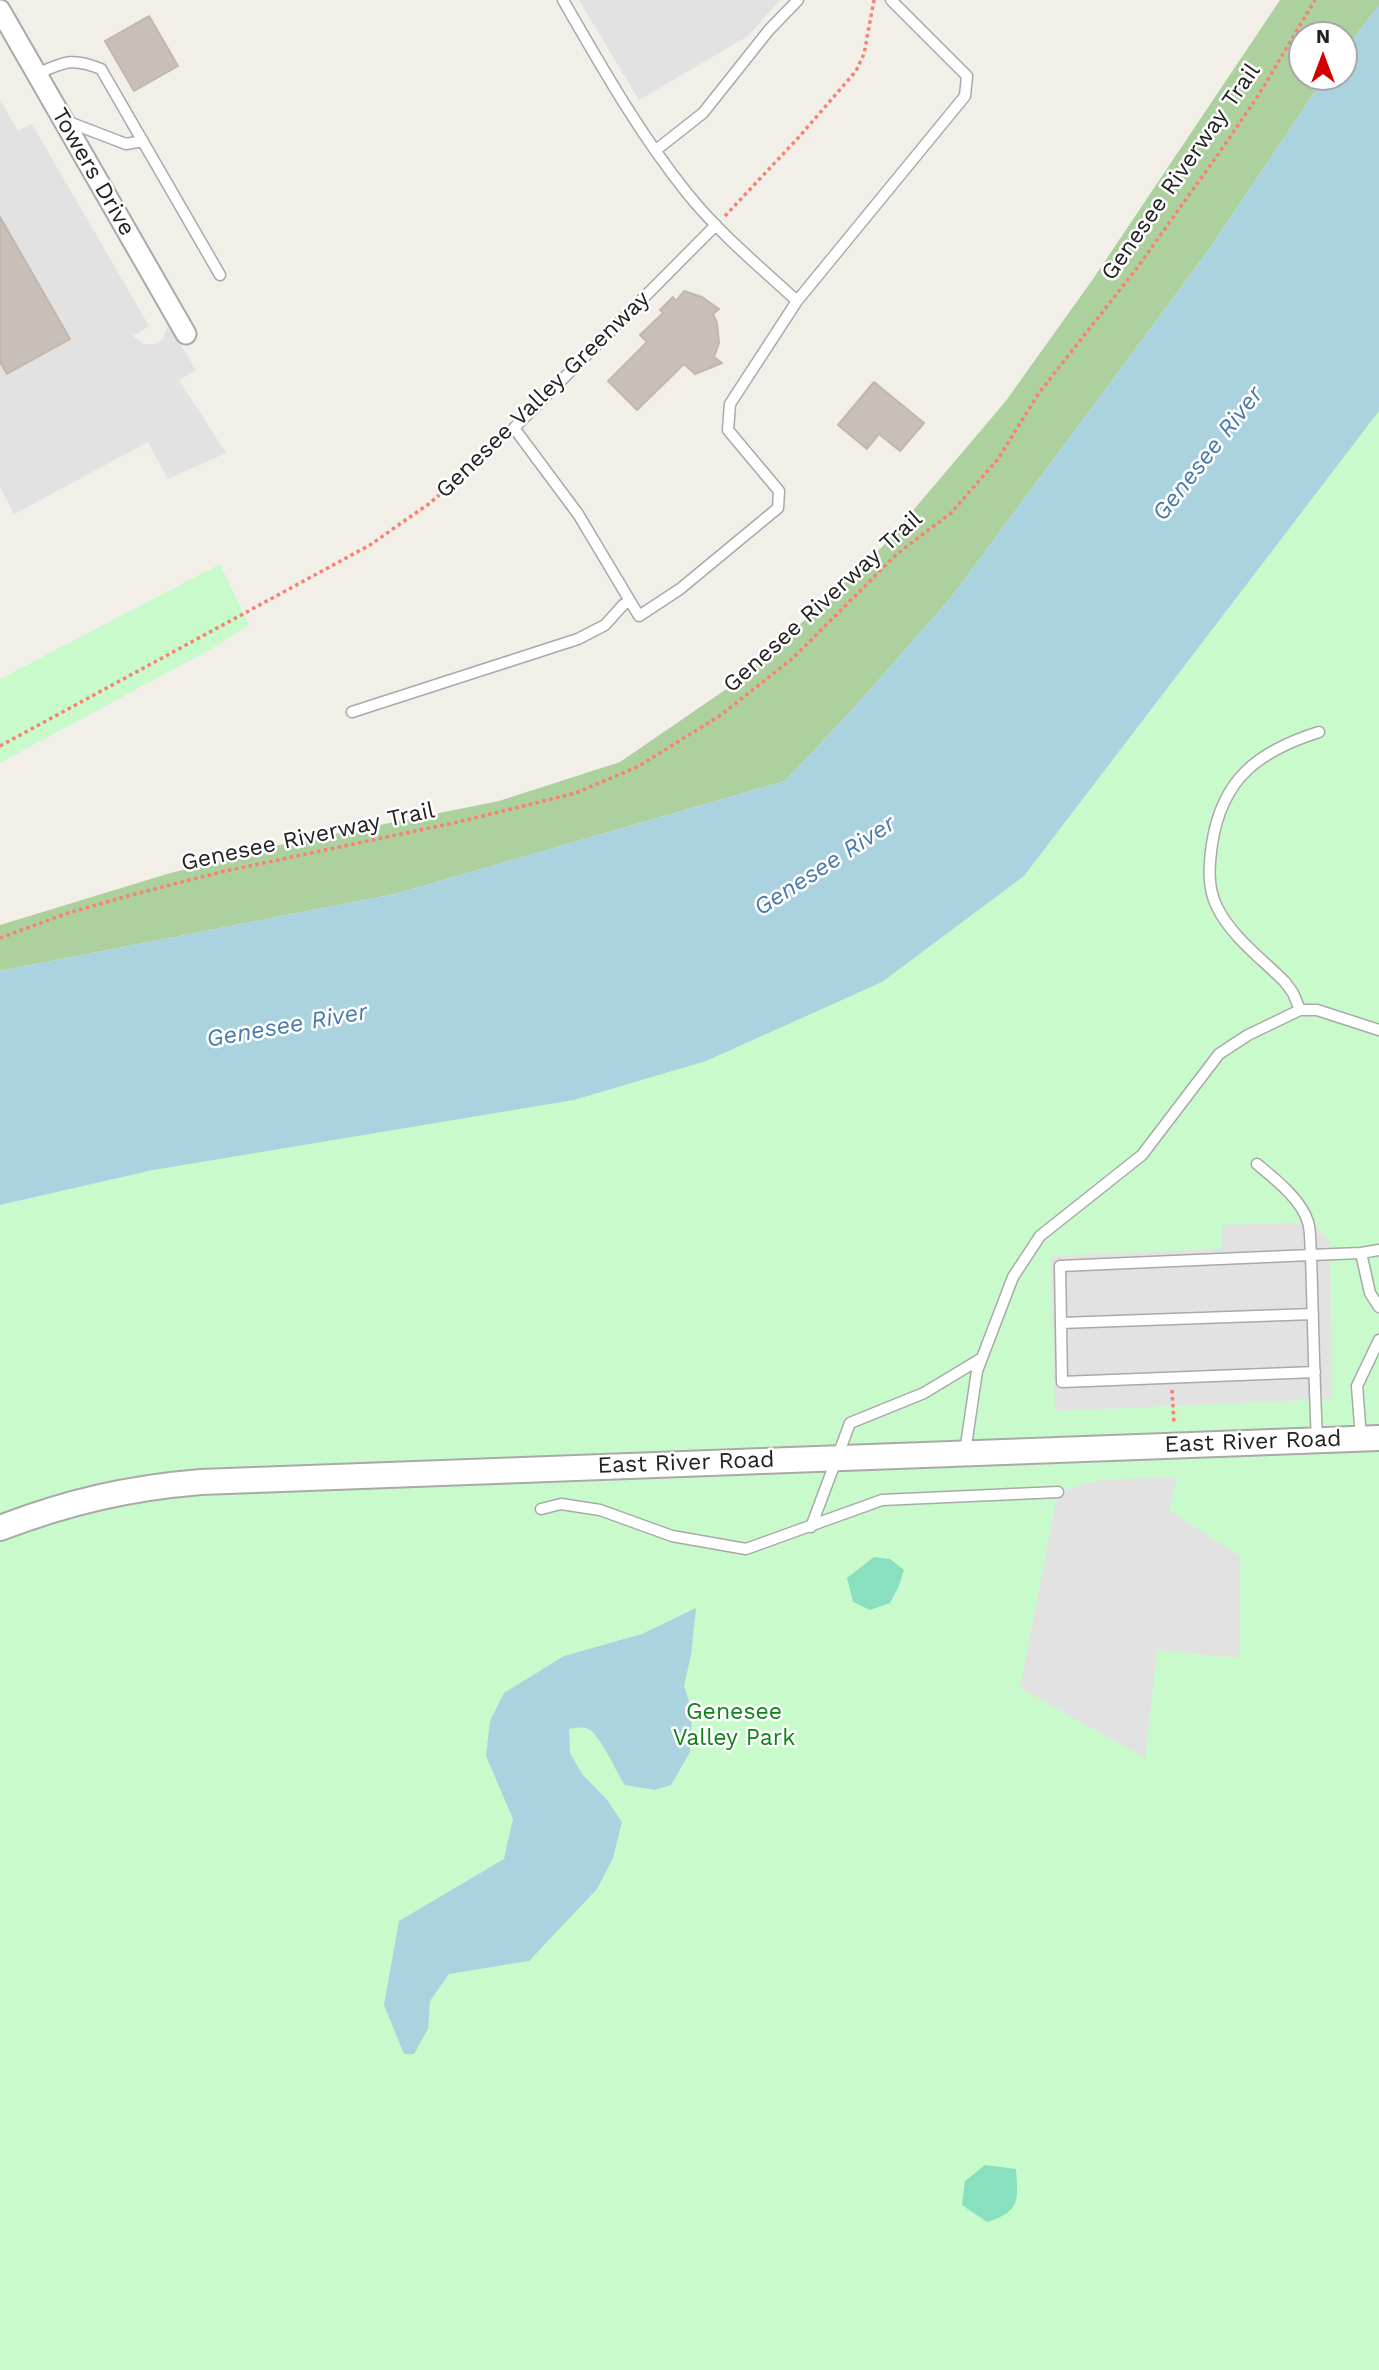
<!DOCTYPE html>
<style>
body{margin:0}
#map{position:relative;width:1379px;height:2370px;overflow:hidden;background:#f2efe9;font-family:"Work Sans",sans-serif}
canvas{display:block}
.north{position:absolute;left:1288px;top:21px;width:70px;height:70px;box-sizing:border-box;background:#fff;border:2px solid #a7a7a7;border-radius:50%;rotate:0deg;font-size:19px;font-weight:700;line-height:28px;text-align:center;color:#222}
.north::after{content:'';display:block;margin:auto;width:24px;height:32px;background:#d40000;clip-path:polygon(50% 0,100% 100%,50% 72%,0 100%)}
</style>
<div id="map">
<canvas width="1379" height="2370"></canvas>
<div class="north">N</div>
</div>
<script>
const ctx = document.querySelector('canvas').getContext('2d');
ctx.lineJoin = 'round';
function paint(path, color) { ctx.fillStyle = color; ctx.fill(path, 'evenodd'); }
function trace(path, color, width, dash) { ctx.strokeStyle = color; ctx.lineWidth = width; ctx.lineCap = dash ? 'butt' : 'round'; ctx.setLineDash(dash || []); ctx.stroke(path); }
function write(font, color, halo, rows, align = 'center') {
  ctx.font = font + ' "Work Sans",sans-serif'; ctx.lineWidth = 5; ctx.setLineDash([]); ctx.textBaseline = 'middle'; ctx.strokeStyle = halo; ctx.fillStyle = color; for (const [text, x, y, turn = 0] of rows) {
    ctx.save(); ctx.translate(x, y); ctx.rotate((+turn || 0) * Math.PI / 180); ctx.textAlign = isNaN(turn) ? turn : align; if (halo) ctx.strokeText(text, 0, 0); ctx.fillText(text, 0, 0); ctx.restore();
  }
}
const forest = new Path2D(`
 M 1280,0 L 1379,0 L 1379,6 L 1344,50 L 1344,35 L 1302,35 L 1302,77 L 1325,77 L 1208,251 L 950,599 L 852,710 L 785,781 L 395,894 L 0,971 L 0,925 L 167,874 L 275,846 L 499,801 L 620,762 L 744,677 L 882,547 L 1005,402 L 1093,279 Z`);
const park = new Path2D(`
 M 1379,411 L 1379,2370 L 0,2370 L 0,1205 L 153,1170 L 1024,876 Z
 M 220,564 L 249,625 L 211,649 L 0,763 L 0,679 Z`);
const pitch = new Path2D(`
 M 874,1557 L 890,1559 L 904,1570 L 898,1588 L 890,1603 L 870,1610 L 853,1602 L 847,1578 Z
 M 985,2165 L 1016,2169 C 1018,2201 1021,2211 987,2222 L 962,2205 L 965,2181 Z`);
const parking = new Path2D(`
 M 579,0 L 780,0 L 748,36 L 639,100 Z
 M 0,100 L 18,131 L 32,124 L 149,326 L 133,336 L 144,344 L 155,344 L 162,340 L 168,326 L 186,353 L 196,370 L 179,380 L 226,453 L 168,479 L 148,442 L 14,514 L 0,487 L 0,362 L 8,374 L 70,338 L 0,217 Z
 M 1313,1222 L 1330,1243 L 1332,1399 L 1055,1411 L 1051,1256 L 1222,1249 L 1223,1225 Z
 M 1177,1477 L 1169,1510 L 1240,1556 L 1240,1658 L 1157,1650 L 1145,1758 L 1020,1688 L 1058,1492 L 1098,1480 Z`);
const water = new Path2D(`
 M 1379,6 L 1379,411 L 1024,876 L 882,982 L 706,1061 L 574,1100 L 153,1170 L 0,1205 L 0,971 L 395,894 L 785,781 L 852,710 L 950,599 L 1208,251 L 1325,77 L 1344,77 L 1344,50 Z
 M 696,1608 L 691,1655 L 684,1686 L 692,1710 L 690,1752 L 671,1785 L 655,1790 L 625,1785 C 615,1771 600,1732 586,1728 C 582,1727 574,1728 569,1729 L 570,1753 L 582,1774 L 607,1800 L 622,1822 L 613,1858 L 597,1889 L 529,1961 L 449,1974 L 430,2001 L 428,2029 L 414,2054 L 404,2054 L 384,2005 L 399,1921 L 504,1859 L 513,1819 L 486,1756 L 490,1721 L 504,1693 L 564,1656 L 642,1634 Z`);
const building = new Path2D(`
 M 149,16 L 178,66 L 134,91 L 105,41 Z
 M 0,217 L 70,339 L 7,374 L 0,362 Z
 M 684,291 L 702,297 L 719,309 L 713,314 L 717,323 L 719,343 L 714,357 L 722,363 L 695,374 L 684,364 L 637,410 L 608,381 L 647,342 L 640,335 L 663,313 L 660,310 L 673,297 L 676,301 Z
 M 874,382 L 924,423 L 900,451 L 879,434 L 867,449 L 838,425 Z`);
const path = new Path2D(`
 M 725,216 L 799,137 L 856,71 L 864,54 L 874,0
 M 0,746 L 370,545 L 430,503 L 504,438
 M 0,938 L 68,913 L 135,894 L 221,872 L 458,822 L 576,793 L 639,766 L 721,715 L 793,658 L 898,553 L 951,513 L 998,459 L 1039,393 L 1137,268 L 1219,153 L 1258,96 L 1315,0
 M 1172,1390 L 1174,1424`);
const service = new Path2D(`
 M 563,0 C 601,66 639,133 687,193 C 719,233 759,266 797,301
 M 37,74 C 64,62 72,57 101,69 L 220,275
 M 66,121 L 126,144 L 143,141
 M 656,150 L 703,113 L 769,30 L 798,0
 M 716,225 L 514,428 L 578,514 L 639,616 L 680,589 L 778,508 L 779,491 L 728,430 L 730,404 L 797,301 L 965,96 L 967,76 L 891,0
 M 352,712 L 578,639 L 605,625 L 623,605 L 630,601
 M 1300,1010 L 1293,993 L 1285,982 C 1262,959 1231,936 1217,907 C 1207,887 1209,865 1212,844 C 1222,778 1259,751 1319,732
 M 1257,1164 C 1275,1179 1301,1199 1308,1222 C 1311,1232 1310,1245 1311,1255 L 1361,1253 L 1379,1250
 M 1361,1253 L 1370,1293 L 1379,1307
 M 1061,1323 L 1313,1314
 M 1315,1372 L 1062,1382 L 1060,1266 L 1311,1255 C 1313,1316 1314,1378 1317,1439
 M 1361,1438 L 1357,1386 L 1379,1340
 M 965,1452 L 977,1371 L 1013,1277 L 1040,1236 L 1142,1155 L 1219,1054 L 1248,1035 L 1300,1010 L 1317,1010 L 1379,1030
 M 541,1509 L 561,1504 L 600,1510 L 672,1536 L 746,1549 L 882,1500 L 1058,1492
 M 811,1527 L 850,1423 L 924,1393 L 982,1358`);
const minor = new Path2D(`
 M 0,10 L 186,334`);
const tertiary = new Path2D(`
 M 0,1528 C 68,1502 128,1488 201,1482 L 1379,1438`);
const streetNames = [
 ["Towers Drive",93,172,60],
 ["Genesee Riverway Trail",1181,172,-55],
 ["Genesee Valley Greenway",543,395,-44],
 ["Genesee Riverway Trail",823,602,-42],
 ["Genesee Riverway Trail",308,837,-12],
 ["East River Road",1253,1442,-2],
 ["East River Road",686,1463,-2]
];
const parkNames = [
 ["Genesee",734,1712],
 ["Valley Park",734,1738]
];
const waterNames = [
 ["Genesee River",1208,454,-52],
 ["Genesee River",825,866,-33],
 ["Genesee River",287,1026,-10]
];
paint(forest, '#add19e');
paint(park, '#c8facc');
paint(pitch, '#88e0be');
paint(parking, '#e2e2e2');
paint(water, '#aad3df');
paint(building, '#c7bfb8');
trace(building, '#c4b6ab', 2);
trace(service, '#a9a9a9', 13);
trace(minor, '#a9a9a9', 23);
trace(tertiary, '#a9a9a9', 28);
trace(path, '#fa8072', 3.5, [3.5, 3.5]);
trace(service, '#fff', 10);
trace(minor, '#fff', 19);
trace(tertiary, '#fff', 24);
write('23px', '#222', '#fff', streetNames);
write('23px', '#0c8416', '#fff', parkNames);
write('italic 24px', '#4a7aab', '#fff', waterNames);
</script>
